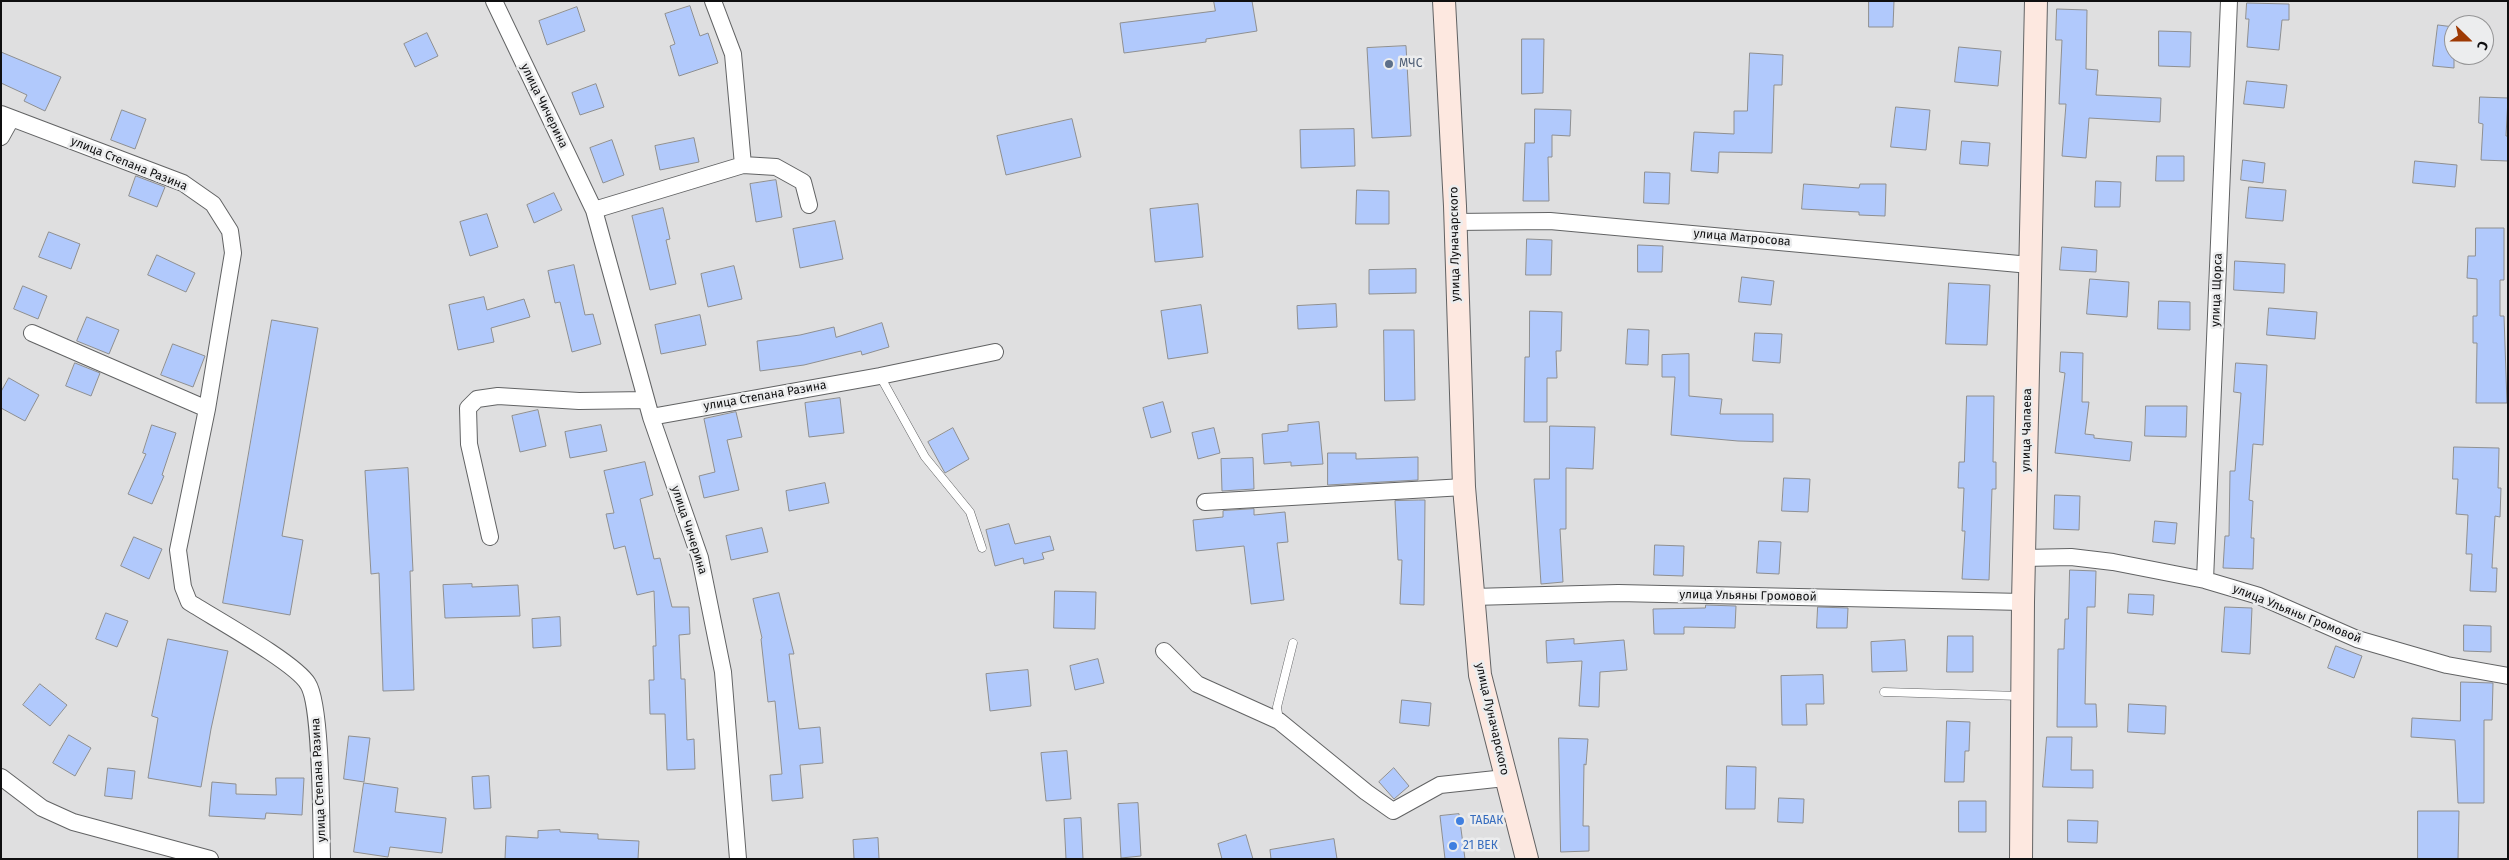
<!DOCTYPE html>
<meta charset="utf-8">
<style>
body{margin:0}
#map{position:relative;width:2509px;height:860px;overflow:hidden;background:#dfdfe0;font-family:"Fira Sans",sans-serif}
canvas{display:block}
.frame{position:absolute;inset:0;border:2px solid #0f0f10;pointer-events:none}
.north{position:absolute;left:2444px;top:15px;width:50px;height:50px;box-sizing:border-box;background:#ecedee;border:1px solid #949495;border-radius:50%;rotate:112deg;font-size:14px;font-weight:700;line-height:20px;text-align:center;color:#0f0f10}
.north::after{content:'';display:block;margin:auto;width:18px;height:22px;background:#9e3a04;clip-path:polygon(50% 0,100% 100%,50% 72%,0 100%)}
</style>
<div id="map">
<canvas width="2509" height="860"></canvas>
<div class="frame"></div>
<div class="north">С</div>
</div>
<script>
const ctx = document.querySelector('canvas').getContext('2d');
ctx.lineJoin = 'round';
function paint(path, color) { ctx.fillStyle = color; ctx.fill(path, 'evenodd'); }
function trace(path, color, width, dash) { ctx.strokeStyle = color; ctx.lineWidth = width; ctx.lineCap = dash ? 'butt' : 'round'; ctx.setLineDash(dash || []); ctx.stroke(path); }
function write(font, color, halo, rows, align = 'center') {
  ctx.font = font + ' "Fira Sans",sans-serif'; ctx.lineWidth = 5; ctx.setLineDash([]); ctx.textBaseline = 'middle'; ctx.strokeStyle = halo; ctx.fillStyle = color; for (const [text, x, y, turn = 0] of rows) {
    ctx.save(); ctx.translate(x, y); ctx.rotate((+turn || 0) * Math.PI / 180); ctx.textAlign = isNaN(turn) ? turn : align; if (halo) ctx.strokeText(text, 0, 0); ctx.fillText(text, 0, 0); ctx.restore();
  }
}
const building = new Path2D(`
 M 1214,1 L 1252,1 L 1257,31 L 1206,39 L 1206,42 L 1124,53 L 1120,23 L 1215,11 Z
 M 1869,1 L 1894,1 L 1893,27 L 1869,27 Z
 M 2247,3 L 2289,4 L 2289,20 L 2282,20 L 2279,50 L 2247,47 L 2249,19 L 2246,19 Z
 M 690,6 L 700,36 L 708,33 L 718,63 L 679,76 L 670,46 L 675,44 L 665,14 Z
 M 577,7 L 585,31 L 547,45 L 539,21 Z
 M 2057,9 L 2087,10 L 2086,69 L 2098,70 L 2096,95 L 2161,98 L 2160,122 L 2089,118 L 2086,158 L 2062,156 L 2066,104 L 2059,104 L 2062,40 L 2056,40 Z
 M 2438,25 L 2454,27 L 2454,68 L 2433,66 Z
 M 2159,31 L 2191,32 L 2190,67 L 2159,66 Z
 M 427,33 L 438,56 L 415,67 L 404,44 Z
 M 1522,39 L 1544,39 L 1543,93 L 1522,94 Z
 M 1406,46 L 1411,136 L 1372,138 L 1367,48 Z
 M 1959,47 L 2001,51 L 1998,86 L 1955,82 Z
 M 1,52 L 61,77 L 45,111 L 24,101 L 27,95 L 1,83 Z
 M 1750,53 L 1783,55 L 1782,85 L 1774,85 L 1772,153 L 1719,152 L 1718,173 L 1691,171 L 1694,132 L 1734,134 L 1734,111 L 1747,111 Z
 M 2247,81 L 2287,85 L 2284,108 L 2244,104 Z
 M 596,84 L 604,107 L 580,115 L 572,93 Z
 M 2480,97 L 2508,98 L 2506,136 L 2508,136 L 2508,161 L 2481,160 L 2483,124 L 2479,123 Z
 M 1896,107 L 1930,110 L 1926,150 L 1891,147 Z
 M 1535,109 L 1571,110 L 1570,136 L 1552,135 L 1552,157 L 1548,157 L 1549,201 L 1523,201 L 1525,143 L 1534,143 Z
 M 122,110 L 146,119 L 135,149 L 111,140 Z
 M 1072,119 L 1081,157 L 1006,175 L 997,136 Z
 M 1354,129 L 1355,166 L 1301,168 L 1300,130 Z
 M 694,138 L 699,162 L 660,170 L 655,146 Z
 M 612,140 L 624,175 L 603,183 L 590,148 Z
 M 1962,141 L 1990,143 L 1988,166 L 1960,164 Z
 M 2157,156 L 2184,156 L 2184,181 L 2156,181 Z
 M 2243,160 L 2265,163 L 2263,183 L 2241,180 Z
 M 2415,161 L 2457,165 L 2455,187 L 2413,183 Z
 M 1645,172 L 1670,173 L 1669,204 L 1644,203 Z
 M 136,176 L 165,187 L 157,207 L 129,196 Z
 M 776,180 L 782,217 L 756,222 L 750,184 Z
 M 2096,181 L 2121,182 L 2120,207 L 2095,207 Z
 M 1804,184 L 1859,188 L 1860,184 L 1886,184 L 1885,216 L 1859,215 L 1859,212 L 1802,209 Z
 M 2249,187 L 2286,190 L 2283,221 L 2246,218 Z
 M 1357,190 L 1389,191 L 1389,224 L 1356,224 Z
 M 554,193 L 562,210 L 534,223 L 527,205 Z
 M 1198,204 L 1203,257 L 1155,262 L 1150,209 Z
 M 663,208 L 670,239 L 666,240 L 676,284 L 650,290 L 632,216 Z
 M 487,214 L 498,247 L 470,256 L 460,222 Z
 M 835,221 L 843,259 L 800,268 L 793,229 Z
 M 2476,228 L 2504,228 L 2504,280 L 2500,280 L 2500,316 L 2504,316 L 2507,403 L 2476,403 L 2477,343 L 2473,343 L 2473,316 L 2477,316 L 2477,279 L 2467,278 L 2468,256 L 2475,256 Z
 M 49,232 L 80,244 L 71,269 L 39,257 Z
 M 1527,239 L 1552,240 L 1551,275 L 1526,275 Z
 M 1638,245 L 1663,246 L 1662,272 L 1638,272 Z
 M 2062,247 L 2097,250 L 2096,272 L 2060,270 Z
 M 157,255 L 195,273 L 186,292 L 148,275 Z
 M 2235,261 L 2285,264 L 2284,293 L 2234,290 Z
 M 574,265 L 585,315 L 593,314 L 601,344 L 572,352 L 560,302 L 555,303 L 548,271 Z
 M 734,266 L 742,299 L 708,307 L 701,274 Z
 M 1416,269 L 1416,293 L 1369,294 L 1369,270 Z
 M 1742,277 L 1774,281 L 1771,305 L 1739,302 Z
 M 2090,279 L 2129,282 L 2127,317 L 2087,314 Z
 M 1949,283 L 1990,285 L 1987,345 L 1946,344 Z
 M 23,286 L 47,296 L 38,319 L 14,309 Z
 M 484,297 L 487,310 L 524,299 L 530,317 L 491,328 L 494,342 L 458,350 L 449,305 Z
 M 2159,301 L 2190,302 L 2190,330 L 2158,329 Z
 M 1336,304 L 1337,327 L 1298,329 L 1297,306 Z
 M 1201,305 L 1208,353 L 1168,359 L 1161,311 Z
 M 2269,308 L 2317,312 L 2315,339 L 2267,335 Z
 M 1530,311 L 1562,312 L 1561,351 L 1556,351 L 1557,378 L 1547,378 L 1547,422 L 1524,422 L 1525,357 L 1529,357 Z
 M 700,315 L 706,345 L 661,354 L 655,325 Z
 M 87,317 L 119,330 L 109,354 L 77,341 Z
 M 272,320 L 318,328 L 282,536 L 303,540 L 290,615 L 223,603 Z
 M 882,323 L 889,347 L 862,355 L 861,351 L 804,365 L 760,371 L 757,341 L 800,335 L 834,327 L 836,337 Z
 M 1628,329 L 1649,330 L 1648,365 L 1626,364 Z
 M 1384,330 L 1414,330 L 1415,400 L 1385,401 Z
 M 1755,333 L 1782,334 L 1780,363 L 1753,361 Z
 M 173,344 L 205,356 L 193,387 L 161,375 Z
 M 2061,352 L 2083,353 L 2082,402 L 2089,402 L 2085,434 L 2094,435 L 2094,438 L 2132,442 L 2130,461 L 2055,453 L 2065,373 L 2060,372 Z
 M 1689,354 L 1689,396 L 1722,399 L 1720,414 L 1773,414 L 1773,442 L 1738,441 L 1671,435 L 1675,377 L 1662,377 L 1662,355 Z
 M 75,363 L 100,373 L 91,396 L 66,386 Z
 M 2236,363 L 2267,365 L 2263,445 L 2253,444 L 2249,500 L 2253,501 L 2251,538 L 2254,538 L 2253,569 L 2223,568 L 2225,536 L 2229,536 L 2230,471 L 2235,471 L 2241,393 L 2234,392 Z
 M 9,378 L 39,395 L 25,421 L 1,408 L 1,392 Z
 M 1967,396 L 1994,396 L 1993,462 L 1996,462 L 1996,489 L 1992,489 L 1989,580 L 1962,579 L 1965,531 L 1962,531 L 1964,488 L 1958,488 L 1959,462 L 1964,462 Z
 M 840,398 L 844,433 L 809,437 L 805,403 Z
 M 1163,402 L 1171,432 L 1151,438 L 1143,408 Z
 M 2146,406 L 2187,406 L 2186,437 L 2145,436 Z
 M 538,410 L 546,446 L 520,452 L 512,416 Z
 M 736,412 L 742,437 L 727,440 L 739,490 L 704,498 L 699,476 L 715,472 L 704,419 Z
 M 1319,422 L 1323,464 L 1291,466 L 1291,462 L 1264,464 L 1262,434 L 1288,431 L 1288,425 Z
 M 152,425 L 176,433 L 162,475 L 164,476 L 152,504 L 128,494 L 146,454 L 143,453 Z
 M 601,425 L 607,451 L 570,458 L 565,432 Z
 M 1550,426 L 1595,427 L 1593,469 L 1566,468 L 1566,529 L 1560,529 L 1563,582 L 1541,584 L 1534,479 L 1549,479 Z
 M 953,428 L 969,459 L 945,473 L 928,442 Z
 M 1214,428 L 1220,453 L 1198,459 L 1192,433 Z
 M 2454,447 L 2499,448 L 2498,488 L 2501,488 L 2500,517 L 2495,516 L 2492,568 L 2497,568 L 2496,592 L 2470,591 L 2472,554 L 2466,554 L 2468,515 L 2456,514 L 2458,479 L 2453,479 Z
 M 1328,453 L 1356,453 L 1356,459 L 1418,457 L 1418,480 L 1328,485 Z
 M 1253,458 L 1254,489 L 1222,491 L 1221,459 Z
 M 645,462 L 653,495 L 640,499 L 654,559 L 660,558 L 672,607 L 689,607 L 690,634 L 679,635 L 681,679 L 685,679 L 687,740 L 694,739 L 695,769 L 667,770 L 665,714 L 650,714 L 649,680 L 654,680 L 653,646 L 656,646 L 654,591 L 637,595 L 625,546 L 614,549 L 606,514 L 614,513 L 604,471 Z
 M 408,468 L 413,571 L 410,571 L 414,690 L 383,691 L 379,573 L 371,574 L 365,471 Z
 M 1784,478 L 1810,479 L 1808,512 L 1782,511 Z
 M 825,483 L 829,503 L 789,511 L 786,491 Z
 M 2055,495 L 2080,496 L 2079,530 L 2054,529 Z
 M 1419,500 L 1425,500 L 1424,605 L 1400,604 L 1402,560 L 1398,560 L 1395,501 Z
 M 1254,509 L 1254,515 L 1285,512 L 1288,542 L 1277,543 L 1284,600 L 1251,604 L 1244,546 L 1196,551 L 1193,520 L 1223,517 L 1223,511 Z
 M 2155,521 L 2177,523 L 2175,544 L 2153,542 Z
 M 1009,524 L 1015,544 L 1050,536 L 1054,550 L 1042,553 L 1044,559 L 1024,564 L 1023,558 L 995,566 L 986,530 Z
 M 762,528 L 768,552 L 731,560 L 726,536 Z
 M 134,537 L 162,549 L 149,579 L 121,566 Z
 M 1759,541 L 1781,542 L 1779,574 L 1757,573 Z
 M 1655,545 L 1684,546 L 1683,576 L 1654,575 Z
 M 2070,570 L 2096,571 L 2095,607 L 2087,607 L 2085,704 L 2096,704 L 2097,727 L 2057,727 L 2058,649 L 2064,649 L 2065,619 L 2068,619 Z
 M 472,584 L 472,587 L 518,585 L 520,616 L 445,618 L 443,585 Z
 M 1055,591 L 1096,592 L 1095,629 L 1054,628 Z
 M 779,593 L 794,654 L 789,654 L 799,729 L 820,727 L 823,763 L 800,765 L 803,798 L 772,801 L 770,775 L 782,774 L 775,701 L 768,702 L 761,639 L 762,638 L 753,599 Z
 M 2129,594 L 2154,595 L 2153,615 L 2128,613 Z
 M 1706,605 L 1736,606 L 1735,628 L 1684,627 L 1684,634 L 1654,634 L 1653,609 L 1705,608 Z
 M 1818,607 L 1848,608 L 1847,628 L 1817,628 Z
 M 2225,607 L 2252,608 L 2250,654 L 2222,652 Z
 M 106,613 L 128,621 L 117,647 L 96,639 Z
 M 560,617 L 561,646 L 533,648 L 532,619 Z
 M 2464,625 L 2491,626 L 2491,652 L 2464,651 Z
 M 1948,636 L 1973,636 L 1973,672 L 1947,672 Z
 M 168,639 L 228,651 L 211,729 L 201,787 L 148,778 L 158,718 L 152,716 Z
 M 1574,639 L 1574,644 L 1624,640 L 1627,670 L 1600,672 L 1599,707 L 1579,706 L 1582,661 L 1547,663 L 1546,641 Z
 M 1905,640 L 1907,671 L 1872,672 L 1871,642 Z
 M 2336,646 L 2362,656 L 2354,678 L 2328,668 Z
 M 1098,659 L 1104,683 L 1075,690 L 1070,666 Z
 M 1028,670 L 1031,706 L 990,711 L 986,674 Z
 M 1823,675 L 1824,704 L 1806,704 L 1807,725 L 1782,725 L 1781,676 Z
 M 2461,682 L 2493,683 L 2492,720 L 2484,720 L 2484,803 L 2458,803 L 2455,740 L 2411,737 L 2412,718 L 2460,721 Z
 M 40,684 L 67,705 L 50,726 L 23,705 Z
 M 1402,700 L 1431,703 L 1429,726 L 1400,723 Z
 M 2129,704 L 2166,706 L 2165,734 L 2128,732 Z
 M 1947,721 L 1970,722 L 1969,751 L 1965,751 L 1964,782 L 1945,782 Z
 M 69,735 L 91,748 L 75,776 L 53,763 Z
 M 349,736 L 370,738 L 364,782 L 344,779 Z
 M 2047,737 L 2072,737 L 2071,770 L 2093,770 L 2093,788 L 2043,787 Z
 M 1559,738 L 1588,739 L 1586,765 L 1584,764 L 1583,826 L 1589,826 L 1589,851 L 1561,852 Z
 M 1067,751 L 1071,799 L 1046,801 L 1041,753 Z
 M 1727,766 L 1756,767 L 1755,809 L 1726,809 Z
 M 108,768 L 135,771 L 132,799 L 105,796 Z
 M 1394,768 L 1409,786 L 1394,799 L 1379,782 Z
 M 489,776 L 491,808 L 474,809 L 472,777 Z
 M 276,778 L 304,778 L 302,815 L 266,813 L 265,819 L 209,816 L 212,782 L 236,784 L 236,794 L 276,795 Z
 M 364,783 L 398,788 L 395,812 L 446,818 L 442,853 L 390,847 L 388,857 L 354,852 Z
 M 1779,798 L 1804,799 L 1803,823 L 1778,822 Z
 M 1959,801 L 1986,801 L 1986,832 L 1959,832 Z
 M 1138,803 L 1141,856 L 1121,858 L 1118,804 Z
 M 2418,811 L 2459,811 L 2458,859 L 2418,859 Z
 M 1459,814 L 1465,859 L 1445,859 L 1440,816 Z
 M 1081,818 L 1083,859 L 1066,859 L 1064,819 Z
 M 2068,820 L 2098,821 L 2097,843 L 2068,842 Z
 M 560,830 L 560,832 L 598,834 L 598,839 L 639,841 L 638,859 L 505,859 L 506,836 L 538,838 L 538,831 Z
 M 1246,835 L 1253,859 L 1222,859 L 1218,844 Z
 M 878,838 L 879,859 L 854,859 L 853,840 Z
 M 1334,839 L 1337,859 L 1271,859 L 1270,850 Z`);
const service = new Path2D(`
 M 880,376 L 925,457 L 970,512 L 982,548
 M 1884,692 L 2020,696
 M 1279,721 L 1277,707 L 1293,643`);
const minor = new Path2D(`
 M 494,1 L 594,210 L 651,417 L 700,558 L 723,672 L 738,859
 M 713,1 L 733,54 L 743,165 L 776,167 L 803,182 L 809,205
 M 1,114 L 183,183 L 213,204 L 230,231 L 233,253 L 207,409 L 178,550 L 183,587 L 189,602 C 214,618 296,663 308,684 C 322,706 321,826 322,859
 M 1,137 L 11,119
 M 594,210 L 743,165
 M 1454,222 L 1550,221 L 2030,265
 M 32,333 L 207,409
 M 651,417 L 880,376 L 995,352
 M 1205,502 L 1464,487
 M 490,537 L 469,444 L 468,408 L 477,399 L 498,396 L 579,401 L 646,400
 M 2024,558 L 2071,557 L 2113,562 L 2205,580 L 2259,596 L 2357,639 L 2447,665 L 2508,676
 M 2205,580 L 2229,1
 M 1473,597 L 1618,593 L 2023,602
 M 1164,651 L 1197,684 L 1279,721 L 1366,792 L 1393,811 L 1440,785 L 1505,778
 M 1,777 L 42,808 L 73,822 L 210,859`);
const secondary = new Path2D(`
 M 1444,1 L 1455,206 L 1464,487 L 1480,675 L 1527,859
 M 2021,859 L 2023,602 L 2036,1`);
const markers = [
 [1389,64,5,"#5c6f8a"],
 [1460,821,5,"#3f7fe0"],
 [1453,846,5,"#3f7fe0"]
];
const serviceNames = [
 ["МЧС",1399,64]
];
const streetNames = [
 ["улица Чичерина",544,106,64],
 ["улица Степана Разина",129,164,22],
 ["улица Матросова",1742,238,5],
 ["улица Луначарского",1455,244,-91],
 ["улица Щорса",2217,290,-88],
 ["улица Степана Разина",765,396,-10],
 ["улица Чапаева",2027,430,-89],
 ["улица Чичерина",689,530,72],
 ["улица Ульяны Громовой",1748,596,1],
 ["улица Ульяны Громовой",2297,614,22],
 ["улица Луначарского",1492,719,77],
 ["улица Степана Разина",319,780,-93]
];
const shopNames = [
 ["ТАБАК",1470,821],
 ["21 ВЕК",1463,846]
];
paint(building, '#b1c9fc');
trace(building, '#8e8f90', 1);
trace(service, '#626364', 9);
trace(minor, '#626364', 18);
trace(secondary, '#626364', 24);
trace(service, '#fff', 8);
trace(minor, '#fff', 16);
trace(secondary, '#fde8e0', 22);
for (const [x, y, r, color] of markers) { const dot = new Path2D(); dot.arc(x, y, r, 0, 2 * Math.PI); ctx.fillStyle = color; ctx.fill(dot); trace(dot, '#ecedee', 2); }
write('12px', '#4e5e75', '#ecedee', serviceNames, 'left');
write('12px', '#0f0f10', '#ecedee', streetNames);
write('12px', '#366cbe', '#ecedee', shopNames, 'left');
</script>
